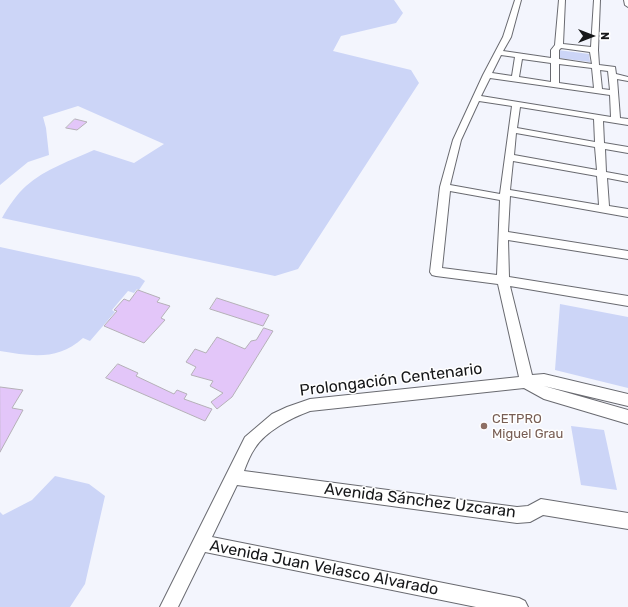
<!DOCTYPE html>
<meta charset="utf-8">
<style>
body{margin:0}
#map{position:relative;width:628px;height:607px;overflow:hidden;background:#f3f5fd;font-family:Rubik,sans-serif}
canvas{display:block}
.north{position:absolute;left:572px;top:16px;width:40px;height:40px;-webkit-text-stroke:3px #fff;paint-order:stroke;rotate:90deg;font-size:11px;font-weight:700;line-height:16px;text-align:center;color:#17181a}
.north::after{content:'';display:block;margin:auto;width:14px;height:18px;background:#17181a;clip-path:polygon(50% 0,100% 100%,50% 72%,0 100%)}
</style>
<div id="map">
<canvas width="628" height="607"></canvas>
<div class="north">N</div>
</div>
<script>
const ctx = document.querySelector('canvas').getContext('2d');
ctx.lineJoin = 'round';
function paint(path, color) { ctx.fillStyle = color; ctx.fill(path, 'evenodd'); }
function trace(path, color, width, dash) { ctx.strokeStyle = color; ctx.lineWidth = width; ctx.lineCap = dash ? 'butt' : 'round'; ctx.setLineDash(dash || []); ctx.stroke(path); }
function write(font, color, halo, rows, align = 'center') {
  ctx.font = font + ' Rubik,sans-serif'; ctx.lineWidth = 3; ctx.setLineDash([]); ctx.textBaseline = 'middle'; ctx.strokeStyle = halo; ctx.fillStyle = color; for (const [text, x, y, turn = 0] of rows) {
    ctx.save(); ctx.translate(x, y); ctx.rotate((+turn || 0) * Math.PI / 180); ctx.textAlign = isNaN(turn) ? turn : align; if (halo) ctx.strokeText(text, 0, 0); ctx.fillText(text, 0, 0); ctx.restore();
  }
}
const green = new Path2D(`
 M 0,0 L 394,0 L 403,13 L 396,23 L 341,36 L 333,51 L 411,70 L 419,83 L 298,269 L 275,276 L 2,218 C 8,207 17,194 26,186 C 45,169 72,160 94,150 L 134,163 L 164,144 L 78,106 L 43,117 L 46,128 L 49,155 L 28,162 L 0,185 Z
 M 558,50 L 589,54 L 590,62 L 559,58 Z
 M 0,247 L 139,277 L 145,281 L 139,290 L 137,289 L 134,293 L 128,291 L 112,310 L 115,312 L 90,341 L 83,338 C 58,361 31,356 0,351 Z
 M 560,304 L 628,317 L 628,388 L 555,370 Z
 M 571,426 L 604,430 L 617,490 L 581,485 Z
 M 55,476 L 89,484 L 105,496 L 85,584 L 70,607 L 0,607 L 0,512 L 3,515 L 32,500 Z`);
const building = new Path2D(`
 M 75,119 L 87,122 L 77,130 L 66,128 Z
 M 138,290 L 160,298 L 157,302 L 170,306 L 161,318 L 165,320 L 144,343 L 104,326 L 117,311 L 114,310 L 124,299 L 129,301 Z
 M 217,298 L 269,315 L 263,326 L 210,309 Z
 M 264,328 L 273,331 L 232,397 L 217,409 L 211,402 L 223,393 L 210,386 L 213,381 L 191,375 L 196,367 L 186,362 L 195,349 L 206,353 L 217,337 L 245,349 L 251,341 L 256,340 Z
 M 118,364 L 138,373 L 136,376 L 174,394 L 177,390 L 187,394 L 184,399 L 212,409 L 205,421 L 106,378 Z
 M 0,387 L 23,390 L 12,408 L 23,410 L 0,452 Z`);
const minor = new Path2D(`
 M 515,0 L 521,0 L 511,37 L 503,51 L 551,58 L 551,50 L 555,45 L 559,0 L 565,0 L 563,44 L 591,47 L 594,0 L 600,0 L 598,50 L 599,65 L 615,67 L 616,74 L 628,77 L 628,81 L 617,79 L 620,118 L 628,119 L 628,125 L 603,121 L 604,143 L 628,147 L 628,153 L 605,149 L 606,172 L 628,176 L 628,182 L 607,178 L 609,206 L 628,209 L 628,217 L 510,196 L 508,232 L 628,251 L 628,259 L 508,240 L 509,277 L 628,296 L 628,306 L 510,286 L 532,375 L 544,374 L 628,394 L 628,406 L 544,386 L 628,410 L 628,424 L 544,399 L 524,388 L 310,411 C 291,418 266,431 255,448 C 250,455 247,463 244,471 L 517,507 L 528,506 L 541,499 L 628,513 L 628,529 L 543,515 L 530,522 L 517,523 L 237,485 L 212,537 L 519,598 L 525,601 L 528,607 L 476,607 L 205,552 L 178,607 L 160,607 L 245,437 L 272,414 L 287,407 L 310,399 L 519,377 L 498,284 L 436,276 L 432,275 L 430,272 L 440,187 L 453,140 L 483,75 L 503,37 ZM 561,48 L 590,52 L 592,64 L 559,59 L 559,50 ZM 501,55 L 515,57 L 512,76 L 492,73 ZM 522,59 L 551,63 L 551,82 L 519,77 ZM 559,64 L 592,68 L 594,88 L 559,83 ZM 600,70 L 608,71 L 610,90 L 602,89 ZM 490,78 L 610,95 L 611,117 L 481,96 ZM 479,101 L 512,106 L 500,194 L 450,185 L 461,140 ZM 520,107 L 594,119 L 595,142 L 517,128 ZM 516,133 L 595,147 L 597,170 L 514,155 ZM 513,161 L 597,176 L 599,205 L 510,190 ZM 450,191 L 500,200 L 497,275 L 442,268 Z
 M 624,0 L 628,0 L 628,7 L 625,5 Z`);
const markers = [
 [484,426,4,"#8d6e63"]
];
const educationNames = [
 ["CETPRO",492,419],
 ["Miguel Grau",492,434]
];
const nearStreetnames = [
 ["Prolongación Centenario",391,380,-7],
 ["Avenida Sánchez Uzcaran",420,501,7],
 ["Avenida Juan Velasco Alvarado",324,568,11]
];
paint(green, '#ccd5f7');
paint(building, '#e3c6f9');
trace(building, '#b4b0b7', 1);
trace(minor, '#696a70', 2);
paint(minor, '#fff');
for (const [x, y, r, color] of markers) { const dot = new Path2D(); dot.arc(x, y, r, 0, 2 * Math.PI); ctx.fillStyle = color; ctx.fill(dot); trace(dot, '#fff', 1.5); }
write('13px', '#785e54', '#fff', educationNames, 'left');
write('16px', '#17181a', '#fff', nearStreetnames);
</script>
